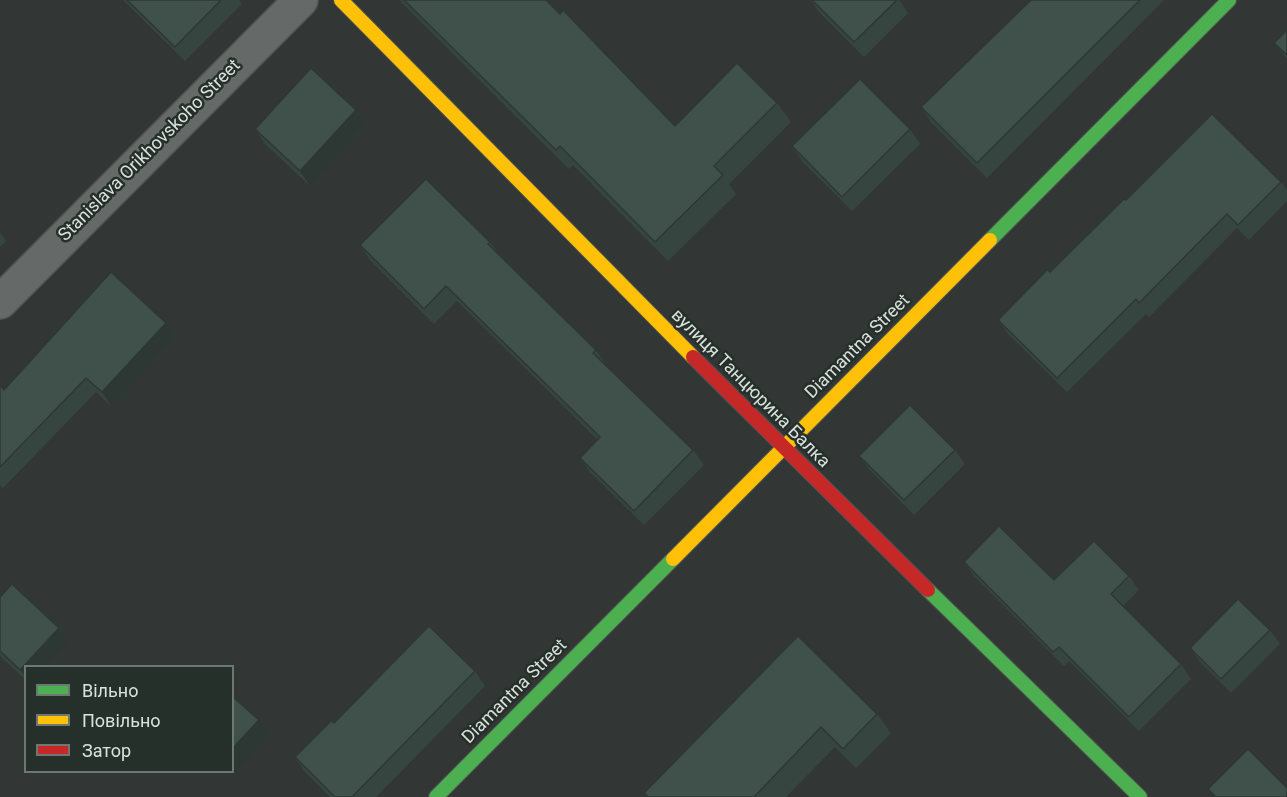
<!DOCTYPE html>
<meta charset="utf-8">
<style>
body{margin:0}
#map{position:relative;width:1287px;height:797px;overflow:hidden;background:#323735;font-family:Roboto,sans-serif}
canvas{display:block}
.legend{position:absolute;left:24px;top:665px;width:210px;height:108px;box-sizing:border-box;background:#25302b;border:2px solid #6d7773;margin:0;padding:8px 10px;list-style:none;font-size:18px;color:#dae1de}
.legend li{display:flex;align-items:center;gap:12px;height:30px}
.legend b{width:30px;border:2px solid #6d7773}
</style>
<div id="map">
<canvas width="1287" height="797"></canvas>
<ul class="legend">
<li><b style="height:8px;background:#4caf50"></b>Вільно</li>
<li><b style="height:8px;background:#ffc107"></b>Повільно</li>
<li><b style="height:8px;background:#c62828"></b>Затор</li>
</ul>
</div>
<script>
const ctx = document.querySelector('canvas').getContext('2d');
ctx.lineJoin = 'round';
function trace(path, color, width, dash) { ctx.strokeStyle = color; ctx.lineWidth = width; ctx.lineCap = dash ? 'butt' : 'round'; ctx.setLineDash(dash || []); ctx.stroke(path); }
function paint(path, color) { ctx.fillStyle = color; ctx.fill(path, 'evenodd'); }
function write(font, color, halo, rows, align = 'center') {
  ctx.font = font + ' Roboto,sans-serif'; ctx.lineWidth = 5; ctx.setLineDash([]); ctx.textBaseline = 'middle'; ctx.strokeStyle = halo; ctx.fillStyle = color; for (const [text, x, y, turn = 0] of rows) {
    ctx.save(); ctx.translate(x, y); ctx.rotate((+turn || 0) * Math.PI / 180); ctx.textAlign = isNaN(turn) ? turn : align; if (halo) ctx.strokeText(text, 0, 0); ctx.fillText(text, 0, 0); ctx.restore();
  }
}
const street = new Path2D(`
 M 0,302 L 301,0`);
const fast = new Path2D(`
 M 990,240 L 1229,0
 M 928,590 L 1140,797
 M 436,797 L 673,559`);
const slow = new Path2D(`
 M 341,0 L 693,357
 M 673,559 L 990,240`);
const jam = new Path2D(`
 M 693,357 L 928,590`);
const wall = new Path2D(`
 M 123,0 L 239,0 L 242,4 L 185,61 Z
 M 400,0 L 546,0 L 675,126 L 777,103 L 791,122 L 729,184 L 736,194 L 668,261 L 573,165 L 569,169 L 403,4 Z
 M 811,0 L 899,0 L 908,13 L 864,57 L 818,11 Z
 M 1031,0 L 1164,0 L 987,178 L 931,122 L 921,107 Z
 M 1287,30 L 1287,59 L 1274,43 Z
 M 356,110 L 366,124 L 310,186 L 265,144 L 255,129 Z
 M 910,129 L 920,144 L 852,211 L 802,161 L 792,146 Z
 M 1281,182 L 1287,190 L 1287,201 L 1249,240 L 1237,228 L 1149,317 L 1146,314 L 1067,392 L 1008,334 L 998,320 L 1050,272 L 1126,200 Z
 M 0,233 L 6,241 L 0,247 Z
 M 490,242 L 499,254 L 596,350 L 606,365 L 693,450 L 704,465 L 644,525 L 590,472 L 580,458 L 598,440 L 457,301 L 434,324 L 370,260 L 360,245 Z
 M 176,337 L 112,407 L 96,392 L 3,488 L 0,485 L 0,387 L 4,390 Z
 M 955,450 L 965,464 L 914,515 L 870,470 L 859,456 Z
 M 964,562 L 1054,580 L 1129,576 L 1139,590 L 1123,606 L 1181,664 L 1191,679 L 1139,731 L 1069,661 L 1064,666 L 974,576 Z
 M 0,597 L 59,628 L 69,642 L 26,666 L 26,680 L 0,656 Z
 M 1270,630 L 1280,644 L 1231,693 L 1200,662 L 1190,648 Z
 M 798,636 L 877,714 L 891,733 L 856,768 L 835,747 L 786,797 L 647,797 L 644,793 Z
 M 475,671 L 485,686 L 376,797 L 330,797 L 305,772 L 295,757 L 334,723 Z`);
const shadedWall = new Path2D(`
 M 356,110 L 366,124 L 310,186 L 300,171 Z
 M 166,323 L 176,337 L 112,407 L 102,392 Z
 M 59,628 L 69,642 L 46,666 L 26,666 L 26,677 L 20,670 Z
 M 259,720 L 269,735 L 231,776 L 227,771 L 232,771 L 232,749 Z`);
const building = new Path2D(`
 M 127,0 L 221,0 L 175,47 Z
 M 404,0 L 546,0 L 560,14 L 563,10 L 675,126 L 737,63 L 777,103 L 714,166 L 723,175 L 655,242 L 560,146 L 556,150 Z
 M 812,0 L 897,0 L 854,42 Z
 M 1031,0 L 1140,0 L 977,163 L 921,107 Z
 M 1287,30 L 1287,55 L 1274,43 Z
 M 311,68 L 356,110 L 300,171 L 255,129 Z
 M 860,79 L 910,129 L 842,197 L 792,146 Z
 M 1212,114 L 1281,182 L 1238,225 L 1227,214 L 1139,303 L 1136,299 L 1057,378 L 998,320 L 1047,270 L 1050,272 L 1124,199 L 1126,200 Z
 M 426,179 L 490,242 L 488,244 L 596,350 L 593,353 L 693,450 L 634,511 L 580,458 L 600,437 L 446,286 L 424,309 L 360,245 Z
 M 111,272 L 166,323 L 102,392 L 86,378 L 0,467 L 0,387 L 1,386 L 4,390 Z
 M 910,405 L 955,450 L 904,500 L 859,456 Z
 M 999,526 L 1054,580 L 1094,541 L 1129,576 L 1111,594 L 1181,664 L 1129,717 L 1059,647 L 1053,652 L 964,562 Z
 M 12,584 L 59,628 L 20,670 L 0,651 L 0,597 Z
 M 1238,599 L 1270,630 L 1221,679 L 1190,648 Z
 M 429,626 L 475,671 L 352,797 L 335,797 L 295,757 L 331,721 L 334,723 Z
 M 798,636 L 877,714 L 843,749 L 821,727 L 754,797 L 648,797 L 644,793 Z
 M 232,696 L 259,720 L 232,749 Z
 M 1248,749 L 1287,788 L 1287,797 L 1216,797 L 1208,789 Z`);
const streetNames = [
 ["Stanislava Orikhovskoho Street",150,151,-45],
 ["Diamantna Street",858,347,-45],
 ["вулиця Танцюрина Балка",750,389,45],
 ["Diamantna Street",515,692,-45]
];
trace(street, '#505553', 36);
trace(fast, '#505553', 16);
trace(slow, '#505553', 16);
trace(jam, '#505553', 16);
trace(street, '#656a68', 33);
trace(fast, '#4caf50', 14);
trace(slow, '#ffc107', 14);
trace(jam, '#c62828', 14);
paint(wall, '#374540');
paint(shadedWall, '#2d3834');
paint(building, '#40504a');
trace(building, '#2d3834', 1.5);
write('18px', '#dae1de', '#25302b', streetNames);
</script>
